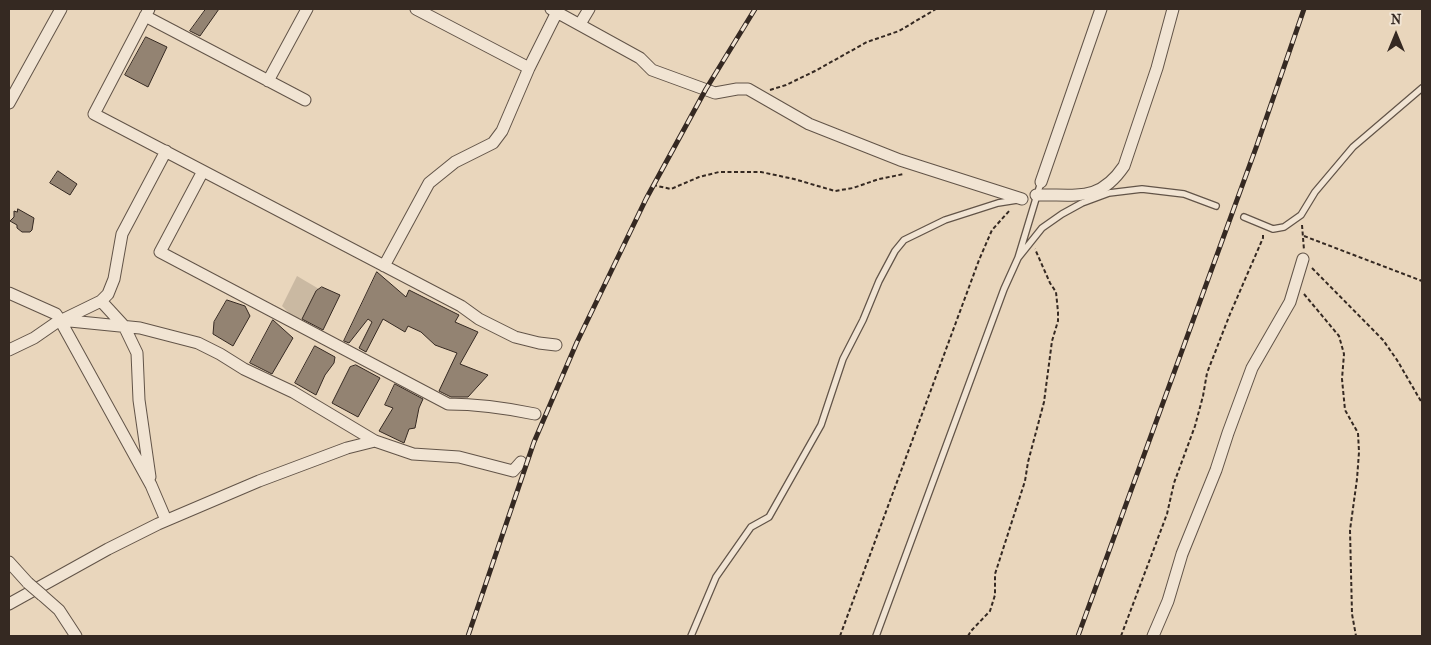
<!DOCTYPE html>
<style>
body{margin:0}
#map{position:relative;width:1431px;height:645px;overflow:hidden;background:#e9d6bc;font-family:"IM FELL French Canon",serif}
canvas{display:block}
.frame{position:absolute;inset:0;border:10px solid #352922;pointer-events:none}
.north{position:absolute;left:1371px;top:10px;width:50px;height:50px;-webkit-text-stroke:4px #f1e4d3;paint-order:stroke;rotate:0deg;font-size:14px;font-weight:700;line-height:20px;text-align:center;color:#352922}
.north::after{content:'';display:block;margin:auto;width:18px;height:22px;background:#352922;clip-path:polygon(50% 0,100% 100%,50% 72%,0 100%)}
</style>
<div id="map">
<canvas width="1431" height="645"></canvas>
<div class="frame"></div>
<div class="north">N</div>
</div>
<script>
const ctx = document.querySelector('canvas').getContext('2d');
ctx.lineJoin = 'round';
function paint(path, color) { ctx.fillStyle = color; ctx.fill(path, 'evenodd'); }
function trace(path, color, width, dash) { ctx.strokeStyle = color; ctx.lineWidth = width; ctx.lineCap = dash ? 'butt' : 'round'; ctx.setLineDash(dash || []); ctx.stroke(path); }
const green = new Path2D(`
 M 297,276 L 319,289 L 302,319 L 293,317 L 282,306 Z`);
const building = new Path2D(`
 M 206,9 L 219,9 L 200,36 L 190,31 Z
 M 146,37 L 167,47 L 148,87 L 125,75 Z
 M 58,171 L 77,184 L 70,195 L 50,183 Z
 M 18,209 L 34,218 L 32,230 L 30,232 L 22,232 L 17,228 L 17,225 L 10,221 L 14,217 L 14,211 L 17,212 Z
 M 377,272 L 406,297 L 409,290 L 459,315 L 455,322 L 478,332 L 460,364 L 488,375 L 468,397 L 451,397 L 439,391 L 457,353 L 435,345 L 421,332 L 408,326 L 405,332 L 383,319 L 366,352 L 359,348 L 372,322 L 368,319 L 349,343 L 344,341 Z
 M 322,287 L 340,295 L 323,330 L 302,319 L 316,291 Z
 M 227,300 L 245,306 L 250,316 L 233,346 L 213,334 L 214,322 Z
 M 273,320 L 293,338 L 272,374 L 250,363 Z
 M 315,346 L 335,357 L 334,363 L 325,375 L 316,395 L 295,383 Z
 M 356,365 L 380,378 L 358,417 L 332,403 L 350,367 Z
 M 395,384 L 423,399 L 419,408 L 415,428 L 409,429 L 404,443 L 379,431 L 393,408 L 385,405 Z`);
const path = new Path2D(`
 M 770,90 L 786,85 L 815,71 L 867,42 L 899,31 L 936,9
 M 653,185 L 671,189 L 699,177 L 719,172 L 761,172 L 794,179 L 835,191 L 853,188 L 879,179 L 904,174
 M 1302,225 L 1304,250
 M 1304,236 L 1422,281
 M 1312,268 L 1383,340 L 1397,360 L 1422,403
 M 1304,294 L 1339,336 L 1344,354 L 1342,379 L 1345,410 L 1358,433 L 1359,452 L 1357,479 L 1350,530 L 1352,614 L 1356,636
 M 840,636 L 979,260 L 992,230 L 1010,210
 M 968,636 L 971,631 L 990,611 L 995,595 L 995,574 L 1025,481 L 1028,462 L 1044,402 L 1052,341 L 1058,321 L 1058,312 L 1056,292 L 1050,283 L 1035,249
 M 1121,636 L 1167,514 L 1174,483 L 1195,426 L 1203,396 L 1207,373 L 1230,314 L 1263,238 L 1263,233`);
const lane = new Path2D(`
 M 1041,182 L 1018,258 L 1042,228 L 1062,214 L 1082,203 L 1109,193 L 1142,189 L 1184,194 L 1216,206
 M 1244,217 L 1273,229 L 1284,227 L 1301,215 L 1315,192 L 1353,147 L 1422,88
 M 691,636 L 716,577 L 751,527 L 769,517 L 821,425 L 843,359 L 863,320 L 879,281 L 895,251 L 904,240 L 945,220 L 998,203 L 1017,200
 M 876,636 L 1004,289 L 1018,258`);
const street = new Path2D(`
 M 149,9 L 94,114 L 461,306 L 479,319 L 515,337 L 539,343 L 556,345
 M 416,9 L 529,68
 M 551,9 L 640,58 L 652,70 L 715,93 L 737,89 L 748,89 L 809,124 L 900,160 L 1022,199
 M 145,16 L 305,100
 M 580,24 L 589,9
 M 268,81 L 307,9
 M 9,103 L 61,9
 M 203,171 L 160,252 L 448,404 C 478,404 506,408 535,414
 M 1041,182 L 1101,9
 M 1036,195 C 1076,194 1099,203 1124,166 L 1157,68 L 1173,9
 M 384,266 L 429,183 L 455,162 L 493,143 L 502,131 L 529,68 L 557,12
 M 9,293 L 56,314 L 60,320 L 34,338 L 9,350
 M 101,301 L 124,326 L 137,353 L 139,400 L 150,477
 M 60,320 L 140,328 L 198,343 L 220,354 L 244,369 L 293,392 L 375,441 L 413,454 L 459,457 L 513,471 L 521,462
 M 60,320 L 151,485 L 166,520
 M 62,320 L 101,301 L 108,294 L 114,279 L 122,234 L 166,151
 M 9,562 L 28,583
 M 42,595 L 59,610 L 76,636
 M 9,604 L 108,549 L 158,524 L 259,481 L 347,448 L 375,441
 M 1153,636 L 1168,601 L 1182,554 L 1216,470 L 1228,433 L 1252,368 L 1290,302 L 1303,259`);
const rail = new Path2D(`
 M 468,636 L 534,442 L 577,342 L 646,199 L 706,89 L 755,9
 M 1078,636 L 1257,145 L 1304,9`);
const streetBridge = new Path2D(`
 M 28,583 L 42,595`);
paint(green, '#cab9a2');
paint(building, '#938372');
trace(building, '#352922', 1);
trace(lane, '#625448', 8);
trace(street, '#625448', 13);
trace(path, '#352922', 2, [4, 2.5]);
trace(lane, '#f1e4d3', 5.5);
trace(street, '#f1e4d3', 11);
trace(rail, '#352922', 5);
trace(rail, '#f1e4d3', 3, [9]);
trace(streetBridge, '#625448', 13, []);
trace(streetBridge, '#f1e4d3', 11);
</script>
